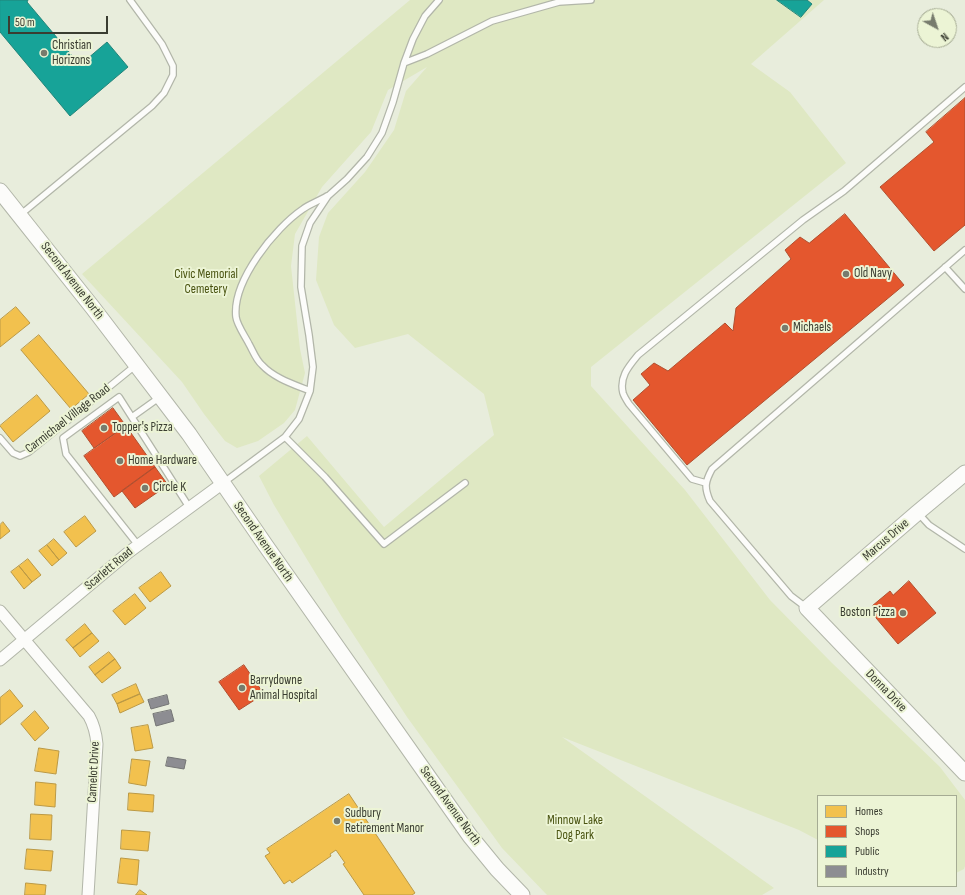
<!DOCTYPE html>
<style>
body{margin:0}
#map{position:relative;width:965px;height:895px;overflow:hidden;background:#e8eddc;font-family:"Sofia Sans Condensed",sans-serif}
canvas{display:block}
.legend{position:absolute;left:817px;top:795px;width:140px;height:92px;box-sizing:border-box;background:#ecf4d5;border:1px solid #a5ab93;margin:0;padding:5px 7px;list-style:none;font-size:12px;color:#3a3d31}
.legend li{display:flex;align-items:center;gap:8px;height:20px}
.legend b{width:20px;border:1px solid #a5ab93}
.north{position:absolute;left:917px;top:8px;width:40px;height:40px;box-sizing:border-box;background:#ecf4d5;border:1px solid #a5ab93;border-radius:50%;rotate:140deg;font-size:11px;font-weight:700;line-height:16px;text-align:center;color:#3a3d31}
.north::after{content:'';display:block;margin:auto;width:14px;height:18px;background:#777b6d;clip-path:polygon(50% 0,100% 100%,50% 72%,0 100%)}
.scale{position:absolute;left:8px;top:16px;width:100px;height:18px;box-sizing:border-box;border:2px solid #3a3d31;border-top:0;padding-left:5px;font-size:12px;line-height:14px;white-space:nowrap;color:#3a3d31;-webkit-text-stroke:3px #ecf4d5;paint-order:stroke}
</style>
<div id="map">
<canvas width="965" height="895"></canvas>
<ul class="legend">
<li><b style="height:11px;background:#f2c14e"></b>Homes</li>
<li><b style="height:11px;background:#e4572e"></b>Shops</li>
<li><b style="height:11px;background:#17a398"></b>Public</li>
<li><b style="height:11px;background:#8d8d92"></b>Industry</li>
</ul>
<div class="north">N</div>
<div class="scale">50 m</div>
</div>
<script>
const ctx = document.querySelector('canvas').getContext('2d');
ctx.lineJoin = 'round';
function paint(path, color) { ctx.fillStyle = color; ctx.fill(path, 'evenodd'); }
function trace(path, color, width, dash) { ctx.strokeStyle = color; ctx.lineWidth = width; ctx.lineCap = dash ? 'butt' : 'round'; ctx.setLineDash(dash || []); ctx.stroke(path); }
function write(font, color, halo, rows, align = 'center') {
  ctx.font = font + ' "Sofia Sans Condensed",sans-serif'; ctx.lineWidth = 4; ctx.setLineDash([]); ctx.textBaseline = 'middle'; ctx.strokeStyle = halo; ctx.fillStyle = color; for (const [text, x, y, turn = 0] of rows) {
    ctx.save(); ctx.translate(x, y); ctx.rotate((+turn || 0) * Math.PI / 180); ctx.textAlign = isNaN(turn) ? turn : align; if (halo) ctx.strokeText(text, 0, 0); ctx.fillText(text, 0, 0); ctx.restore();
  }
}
const green = new Path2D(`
 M 410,0 L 824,0 L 751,64 L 790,92 L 846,163 L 591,367 L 591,386 L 685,490 L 770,600 L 832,663 L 940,767 L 965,800 L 965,866 L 964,869 L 956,873 L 956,796 L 818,796 L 818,840 L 799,830 L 562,737 L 774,888 L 762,895 L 547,895 L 502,848 L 407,717 L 342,617 L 274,505 L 259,476 L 307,436 L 384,527 L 494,435 L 484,394 L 408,334 L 355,348 L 334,325 L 316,280 L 319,237 L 328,213 L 365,172 L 394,130 L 406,91 L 427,67 L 388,90 L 371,132 L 322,187 L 295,234 L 291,266 L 300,349 L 305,373 L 295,410 L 284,423 L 258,441 L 237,448 L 225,441 L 204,414 L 182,382 L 82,274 Z`);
const homes = new Path2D(`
 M 16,307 L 30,323 L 0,347 L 0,320 Z
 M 39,335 L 89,394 L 71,409 L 21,350 Z
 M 37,395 L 50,411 L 13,442 L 0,426 Z
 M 85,516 L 96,531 L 76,547 L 64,532 Z
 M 3,522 L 10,531 L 0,539 L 0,525 Z
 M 54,539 L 67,553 L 59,560 L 47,545 Z
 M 47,545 L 59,560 L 52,566 L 39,551 Z
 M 28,559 L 41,575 L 32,582 L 19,566 Z
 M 19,566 L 32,582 L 24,589 L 11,572 Z
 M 161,572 L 171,586 L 150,602 L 139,588 Z
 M 135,594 L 146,608 L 125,625 L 113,611 Z
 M 85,624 L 92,633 L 73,648 L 66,640 Z
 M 92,633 L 99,641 L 80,657 L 73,648 Z
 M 109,652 L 115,659 L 95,675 L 89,667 Z
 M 115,659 L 121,668 L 102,683 L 95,675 Z
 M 136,684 L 140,694 L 117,704 L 112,695 Z
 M 10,690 L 23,706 L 0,725 L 0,698 Z
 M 140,694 L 144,702 L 120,713 L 117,704 Z
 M 35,711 L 49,728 L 35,741 L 21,724 Z
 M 148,725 L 153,748 L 135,751 L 131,728 Z
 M 39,748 L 59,751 L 56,774 L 35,771 Z
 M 132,759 L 150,761 L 146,786 L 129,783 Z
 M 36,782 L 56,784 L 55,807 L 35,805 Z
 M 129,793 L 154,795 L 153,812 L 128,810 Z
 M 349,794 L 415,893 L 412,895 L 364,895 L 343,864 L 345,863 L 336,850 L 330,854 L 331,856 L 292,883 L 290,880 L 284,884 L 265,856 L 270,853 L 267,849 Z
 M 31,814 L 52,815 L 51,840 L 30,839 Z
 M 122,830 L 150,832 L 148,851 L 121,849 Z
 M 27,849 L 53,851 L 51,871 L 25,869 Z
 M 121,858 L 139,860 L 137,885 L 118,883 Z
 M 26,883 L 46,885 L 45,895 L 25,895 Z
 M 140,890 L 147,895 L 136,895 Z`);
const shops = new Path2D(`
 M 965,98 L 965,225 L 934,251 L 880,187 L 934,142 L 926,132 Z
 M 845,214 L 904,285 L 687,465 L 633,400 L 650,385 L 641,374 L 654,363 L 668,371 L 725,323 L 733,331 L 736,308 L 791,259 L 785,250 L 800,237 L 809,243 Z
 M 113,408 L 126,426 L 94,448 L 82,431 Z
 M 126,426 L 155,467 L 114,497 L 84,456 Z
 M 155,467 L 168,485 L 135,508 L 122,491 Z
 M 909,581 L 936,613 L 898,644 L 871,612 L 875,609 L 872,606 L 890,591 L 893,595 Z
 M 244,665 L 264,694 L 239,710 L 219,682 Z`);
const public = new Path2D(`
 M 0,0 L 28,0 L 27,2 L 80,65 L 107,42 L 128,67 L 70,116 L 0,32 Z
 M 777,0 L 807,0 L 812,4 L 801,17 Z`);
const industry = new Path2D(`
 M 167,695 L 169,704 L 151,709 L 148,700 Z
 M 171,710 L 174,721 L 156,726 L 153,714 Z
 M 168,757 L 186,760 L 184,769 L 166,766 Z`);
const lane = new Path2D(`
 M 404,63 L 427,54 L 492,21 L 559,2 L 591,0
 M 20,215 L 152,106 L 164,93 L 173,75 L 173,66 L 162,44 L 130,0
 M 945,267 L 965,289
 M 310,391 C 293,384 274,378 262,365 C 256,360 253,351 249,344 C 245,336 237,325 236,317 C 232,281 275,228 303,209 C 310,204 319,201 327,196
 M 132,417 L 160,397
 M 285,437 L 325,477 L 384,544 L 465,483
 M 0,438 L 13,453 L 20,456 L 29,452 L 136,365
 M 223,483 L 285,437 L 299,419 L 310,391 L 313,367 L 309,335 L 301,287 L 302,246 L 310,223 L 328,196 L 347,179 L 367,157 L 382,133 L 393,102 L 404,63 L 413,39 L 425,16 L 439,0
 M 706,483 L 692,479 L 629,404 C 627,401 624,396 623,393 C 619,377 629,366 638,355 L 803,220 L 844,191 L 965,87
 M 918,513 L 929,525 L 965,549
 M 138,545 L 66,454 L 63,438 L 119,397 L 189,507
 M 807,608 L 791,596 L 710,501 C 704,487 705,482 712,469 L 965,250`);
const street = new Path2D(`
 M 0,611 L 89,716 C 94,725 96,733 97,744 L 88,895
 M 0,660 L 129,552 L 223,483`);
const secondary = new Path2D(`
 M 0,191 L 93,308 L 189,434 L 266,546 L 470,836 L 497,869 L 522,895
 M 965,473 L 917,513 L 807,608 L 965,773`);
const markers = [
 [44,53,4,"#777b6d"],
 [846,274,4,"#777b6d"],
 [785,328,4,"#777b6d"],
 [104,428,4,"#777b6d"],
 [120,461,4,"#777b6d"],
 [145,488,4,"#777b6d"],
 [903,613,4,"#777b6d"],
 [242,688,4,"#777b6d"],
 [337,821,4,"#777b6d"]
];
const poiNames = [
 ["Christian",52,46],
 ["Horizons",52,61],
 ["Old Navy",854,274],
 ["Michaels",793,328],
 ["Topper's Pizza",112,428],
 ["Home Hardware",128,461],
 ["Circle K",153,488],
 ["Boston Pizza",895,613,"right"],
 ["Barrydowne",250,681],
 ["Animal Hospital",250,696],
 ["Sudbury",345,814],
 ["Retirement Manor",345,829]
];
const parkNames = [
 ["Civic Memorial",206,275],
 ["Cemetery",206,290],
 ["Minnow Lake",575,821],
 ["Dog Park",575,836]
];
const streetNames = [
 ["Second Avenue North",72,281,52],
 ["Carmichael Village Road",68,419,-38],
 ["Marcus Drive",886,540,-41],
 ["Second Avenue North",263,542,55],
 ["Scarlett Road",109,569,-40],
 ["Donna Drive",886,691,46],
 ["Camelot Drive",94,772,-87],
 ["Second Avenue North",450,806,54]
];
paint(green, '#dfe8c3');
paint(homes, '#f2c14e');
trace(homes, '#bb9945', 1);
paint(shops, '#e4572e');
trace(shops, '#b14f2f', 1);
paint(public, '#17a398');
trace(public, '#228479', 1);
paint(industry, '#8d8d92');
trace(industry, '#747575', 1);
trace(lane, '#b2b6a9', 8);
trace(street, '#b2b6a9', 13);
trace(secondary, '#b2b6a9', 17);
trace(lane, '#fcfcfa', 5.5);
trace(street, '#fcfcfa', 11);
trace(secondary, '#fcfcfa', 15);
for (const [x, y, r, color] of markers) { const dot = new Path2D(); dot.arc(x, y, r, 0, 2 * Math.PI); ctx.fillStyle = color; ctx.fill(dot); trace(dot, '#ecf4d5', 1.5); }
write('13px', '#3a3d31', '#ecf4d5', poiNames, 'left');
write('13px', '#495310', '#ecf4d5', parkNames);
write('13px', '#3a3d31', '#ecf4d5', streetNames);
</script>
